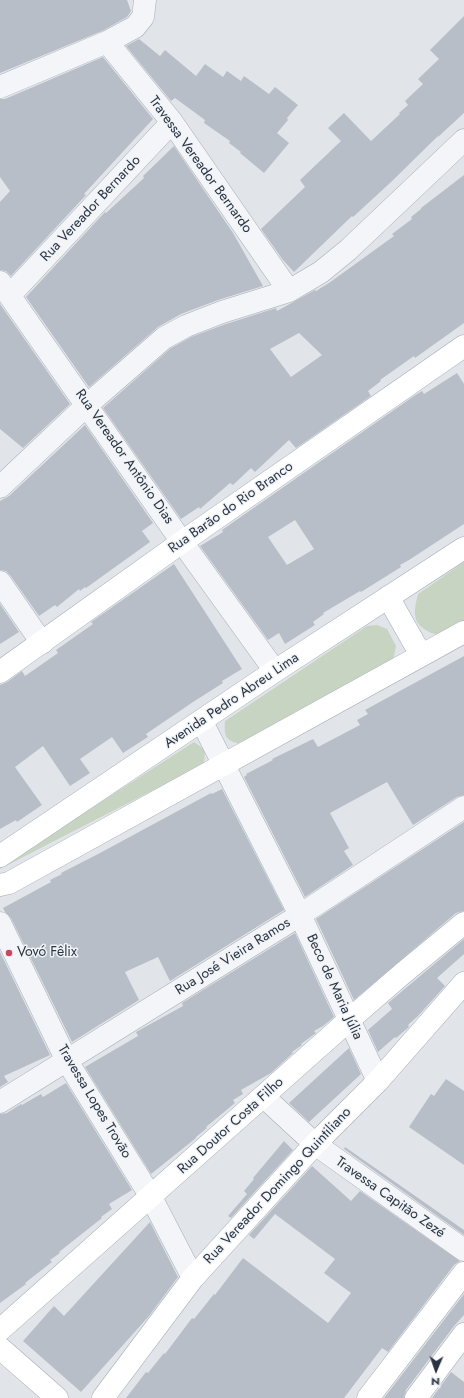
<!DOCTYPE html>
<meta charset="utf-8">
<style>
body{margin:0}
#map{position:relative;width:464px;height:1398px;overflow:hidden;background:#e1e5ea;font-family:Jost,sans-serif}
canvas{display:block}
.north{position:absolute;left:416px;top:1350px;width:40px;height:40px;-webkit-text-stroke:3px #f1f4f7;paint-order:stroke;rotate:182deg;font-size:11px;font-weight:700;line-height:16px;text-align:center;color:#293342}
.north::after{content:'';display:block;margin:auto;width:14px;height:18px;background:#293342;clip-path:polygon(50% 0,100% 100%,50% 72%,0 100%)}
</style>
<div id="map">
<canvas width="464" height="1398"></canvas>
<div class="north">N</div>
</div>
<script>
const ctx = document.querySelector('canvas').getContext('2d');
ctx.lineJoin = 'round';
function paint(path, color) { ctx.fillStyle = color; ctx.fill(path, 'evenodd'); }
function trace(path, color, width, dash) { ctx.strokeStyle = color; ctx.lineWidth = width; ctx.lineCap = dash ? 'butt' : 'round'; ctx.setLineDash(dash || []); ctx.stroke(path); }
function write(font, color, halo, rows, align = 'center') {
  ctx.font = font + ' Jost,sans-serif'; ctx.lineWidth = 3; ctx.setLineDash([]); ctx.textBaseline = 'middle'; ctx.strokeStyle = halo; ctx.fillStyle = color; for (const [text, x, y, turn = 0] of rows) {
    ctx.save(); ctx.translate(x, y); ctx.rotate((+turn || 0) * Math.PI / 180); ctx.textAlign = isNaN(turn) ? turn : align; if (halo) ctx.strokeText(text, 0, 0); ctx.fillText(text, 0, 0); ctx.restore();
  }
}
const green = new Path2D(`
 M 464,562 L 464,623 L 439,636 C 415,627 411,620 418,594 Z
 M 377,625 L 387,629 L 396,646 L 393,661 L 241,744 C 225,741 224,736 225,721 L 367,626 Z
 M 194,742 L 205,750 L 204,764 L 0,869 L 0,867 Z`);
const building = new Path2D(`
 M 0,0 L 127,0 L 131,11 L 127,17 L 102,31 L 0,73 Z
 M 464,16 L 464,113 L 438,137 L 438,136 L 390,183 L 353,217 L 352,216 L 294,272 L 283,260 L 261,229 L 305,187 L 300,180 L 341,141 L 328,128 L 344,113 L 371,141 L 400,114 L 399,113 L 408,105 L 405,101 L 423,84 L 418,79 L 439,59 L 430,50 Z
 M 139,39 L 160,56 L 165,50 L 196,76 L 205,64 L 223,77 L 227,71 L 241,81 L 244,76 L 269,94 L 275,87 L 298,105 L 287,118 L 288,120 L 277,133 L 289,143 L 264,173 L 240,153 L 241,152 L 229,143 L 230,141 L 204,123 L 205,120 L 175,98 L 171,101 L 126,46 Z
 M 103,57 L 153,119 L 84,194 L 86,195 L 11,276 L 6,271 L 0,270 L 0,202 L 10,191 L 0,177 L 0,99 L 5,99 Z
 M 174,146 L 233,233 L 263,286 L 218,300 L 181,314 L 158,327 L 89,387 L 26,297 L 105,212 L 106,213 L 144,178 L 143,176 Z
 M 464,175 L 464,323 L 415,358 L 414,356 L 380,380 L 381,381 L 368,391 L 371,396 L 296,448 L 289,440 L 255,472 L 251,468 L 233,485 L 230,483 L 200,509 L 199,507 L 181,519 L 103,408 L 171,348 L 191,337 L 226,324 L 276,308 L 277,311 L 315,290 L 316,291 L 329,283 L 394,236 L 392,234 L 412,219 L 411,217 L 421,209 L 421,208 ZM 299,333 L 322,355 L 291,377 L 270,349 Z
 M 0,304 L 70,404 L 23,448 L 0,429 Z
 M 457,373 L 464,384 L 464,524 L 409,560 L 400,565 L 401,567 L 361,592 L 360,591 L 323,613 L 324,614 L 313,622 L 315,625 L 285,644 L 279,633 L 268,640 L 200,546 L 223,532 L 222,530 L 414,396 L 422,391 L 424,394 ZM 295,520 L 314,549 L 287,565 L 268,537 Z
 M 85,425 L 153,523 L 142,531 L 150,542 L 86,588 L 85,587 L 80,591 L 79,589 L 57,607 L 55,605 L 39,616 L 10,575 L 6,571 L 0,570 L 0,501 L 9,496 Z
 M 174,564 L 242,669 L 222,681 L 223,683 L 193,702 L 146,734 L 148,737 L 123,753 L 112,737 L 80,759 L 90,773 L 70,786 L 43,746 L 15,767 L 42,805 L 17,822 L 16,820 L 0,829 L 0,685 L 7,682 L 22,671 L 25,676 L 58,653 L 56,650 L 93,624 L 91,622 Z
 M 0,604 L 19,632 L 0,644 Z
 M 464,656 L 464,795 L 457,797 L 413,825 L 387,782 L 330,813 L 349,848 L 344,851 L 353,865 L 305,897 L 244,777 L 247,775 L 246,774 L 273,760 L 272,759 L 313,739 L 318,747 L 360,725 L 357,720 L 368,714 L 365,710 Z
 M 222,789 L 284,910 L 170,981 L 158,957 L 125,972 L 139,1000 L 72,1042 L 11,918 L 5,912 L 3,908 L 51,882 L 50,880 L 62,874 L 61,873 L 100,853 L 211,793 L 212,794 Z
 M 464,822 L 464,911 L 456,913 L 354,1000 L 316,919 Z
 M 295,933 L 334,1017 L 323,1026 L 314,1031 L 316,1033 L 301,1044 L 302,1045 L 292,1052 L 293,1053 L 271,1073 L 241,1090 L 243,1094 L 233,1100 L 235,1103 L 206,1127 L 207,1128 L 196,1137 L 196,1138 L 151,1174 L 85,1067 L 138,1036 L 136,1032 L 183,1006 L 182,1003 Z
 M 464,939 L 464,954 L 437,978 L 445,986 L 418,1016 L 408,1025 L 409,1027 L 396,1038 L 395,1037 L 378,1052 L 368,1030 L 392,1009 L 388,1003 Z
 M 0,952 L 50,1055 L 4,1076 L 8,1082 L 0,1087 Z
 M 349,1048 L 361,1074 L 309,1122 L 289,1103 Z
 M 446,1079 L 464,1091 L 464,1165 L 409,1127 L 431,1094 L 434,1096 Z
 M 66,1083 L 132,1190 L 109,1204 L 112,1209 L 101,1217 L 102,1218 L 59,1252 L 60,1253 L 50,1260 L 52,1262 L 25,1283 L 26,1284 L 0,1303 L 0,1114 L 7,1113 L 21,1104 L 22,1105 L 41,1094 L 43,1097 Z
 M 284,1141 L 293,1150 L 231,1218 L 228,1216 L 247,1194 L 244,1191 L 254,1179 L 253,1178 Z
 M 345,1147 L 464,1230 L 464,1235 L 344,1149 Z
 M 312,1166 L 351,1201 L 360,1191 L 460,1261 L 454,1265 L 388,1352 L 382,1348 L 344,1398 L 126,1398 L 146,1372 L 148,1373 L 164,1353 L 165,1354 L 192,1318 L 194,1319 L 214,1294 L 215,1295 L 243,1258 L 328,1323 L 351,1293 L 324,1273 L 335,1259 L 275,1214 L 254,1239 L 249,1235 Z
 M 150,1222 L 178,1277 L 149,1316 L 81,1392 L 23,1341 L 54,1306 L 64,1316 Z
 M 464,1294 L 464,1315 L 454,1326 L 406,1390 L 404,1398 L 384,1398 Z
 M 451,1372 L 464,1382 L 464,1398 L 432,1398 Z`);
const street = new Path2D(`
 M 107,42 L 172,122 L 289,291
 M 0,87 L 107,42 L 135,27 L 143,17 L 145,0
 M 0,282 L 182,542 L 275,671
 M 10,295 L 172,122
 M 0,487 L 87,405 L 164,338 L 186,326 L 222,312 L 289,291 L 321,272 L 348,250 L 464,140
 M 0,582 L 42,643
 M 202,722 L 300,915 L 378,1081
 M 0,923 L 67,1061 L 151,1197 L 193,1278
 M 264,1097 L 315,1144 L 464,1250
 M 0,1102 L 300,915 L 464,807`);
const secondary = new Path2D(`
 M 0,1330 L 349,1020 L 402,974 L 464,923
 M 0,1348 L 57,1398
 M 103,1398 L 193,1278 L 315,1144 L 378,1081 L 464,983
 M 368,1398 L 464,1273
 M 416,1398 L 464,1334`);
const primary = new Path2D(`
 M 388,597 L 421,655
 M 0,672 L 182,542 L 464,346
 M 0,856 L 275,671 L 464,548
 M 0,885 L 9,883 L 464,632`);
const markers = [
 [9,953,4,"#d2435e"]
];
const streetNames = [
 ["Travessa Vereador Bernardo",200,165,54],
 ["Rua Vereador Bernardo",91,209,-47],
 ["Rua Vereador Antônio Dias",124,457,55],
 ["Rua Barão do Rio Branco",231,508,-35],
 ["Avenida Pedro Abreu Lima",232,701,-34],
 ["Rua José Vieira Ramos",233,957,-32],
 ["Beco de Maria Júlia",334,987,65],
 ["Travessa Lopes Trovão",94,1102,59],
 ["Rua Doutor Costa Filho",231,1126,-42],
 ["Rua Vereador Domingo Quintiliano",278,1186,-47],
 ["Travessa Capitão Zezé",390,1198,35]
];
const poiNames = [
 ["Vovó Fêlix",17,953]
];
paint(green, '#c7d4c2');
paint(building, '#b8bec7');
trace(street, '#a6acb4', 23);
trace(secondary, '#a6acb4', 23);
trace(primary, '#a0a9b6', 23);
trace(street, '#f4f5f8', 22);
trace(secondary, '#fff', 22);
trace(primary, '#fff', 22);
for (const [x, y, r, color] of markers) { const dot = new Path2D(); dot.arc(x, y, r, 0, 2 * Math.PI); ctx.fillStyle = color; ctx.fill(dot); trace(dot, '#f1f4f7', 1.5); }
write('14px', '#293342', '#f1f4f7', streetNames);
write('14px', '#293342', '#f1f4f7', poiNames, 'left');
</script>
